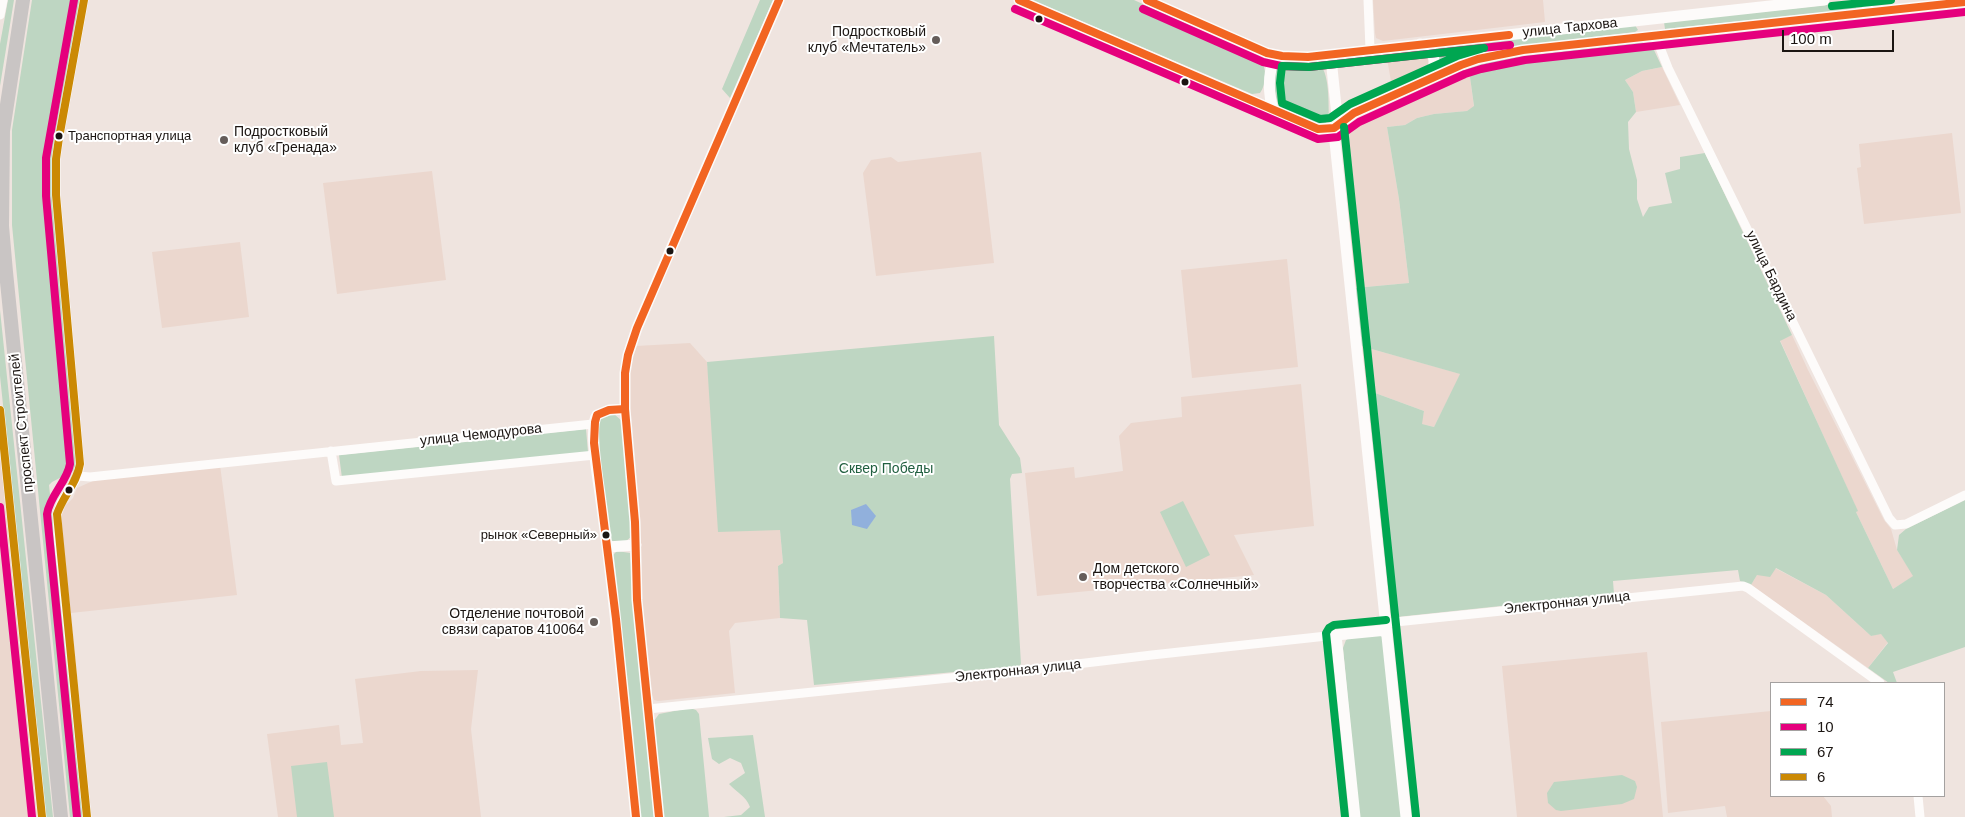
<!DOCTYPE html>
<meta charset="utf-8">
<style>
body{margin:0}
#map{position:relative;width:1965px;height:817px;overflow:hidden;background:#efe4df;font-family:Arial,sans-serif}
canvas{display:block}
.legend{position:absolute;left:1770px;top:682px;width:175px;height:115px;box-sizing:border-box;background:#fff;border:1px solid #a4a1a0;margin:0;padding:6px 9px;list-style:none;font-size:15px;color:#1b1512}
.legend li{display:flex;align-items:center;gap:10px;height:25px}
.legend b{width:25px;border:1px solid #a4a1a0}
.scale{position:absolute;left:1782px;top:30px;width:112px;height:22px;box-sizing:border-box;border:2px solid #1b1512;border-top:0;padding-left:6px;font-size:15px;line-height:18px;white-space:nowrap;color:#1b1512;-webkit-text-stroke:4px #fff;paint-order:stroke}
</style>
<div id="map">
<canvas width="1965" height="817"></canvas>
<ul class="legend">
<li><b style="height:6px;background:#f26522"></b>74</li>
<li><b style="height:6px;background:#e5007d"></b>10</li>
<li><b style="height:6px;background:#00a651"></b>67</li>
<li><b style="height:6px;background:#cb8904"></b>6</li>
</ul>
<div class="scale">100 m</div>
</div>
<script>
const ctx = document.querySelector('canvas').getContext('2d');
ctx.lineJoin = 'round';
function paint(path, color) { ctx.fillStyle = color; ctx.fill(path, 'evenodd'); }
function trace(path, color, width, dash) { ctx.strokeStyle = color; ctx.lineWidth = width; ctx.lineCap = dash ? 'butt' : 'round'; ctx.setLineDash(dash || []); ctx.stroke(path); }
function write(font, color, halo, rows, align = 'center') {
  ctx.font = font + ' Arial,sans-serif'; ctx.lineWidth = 4; ctx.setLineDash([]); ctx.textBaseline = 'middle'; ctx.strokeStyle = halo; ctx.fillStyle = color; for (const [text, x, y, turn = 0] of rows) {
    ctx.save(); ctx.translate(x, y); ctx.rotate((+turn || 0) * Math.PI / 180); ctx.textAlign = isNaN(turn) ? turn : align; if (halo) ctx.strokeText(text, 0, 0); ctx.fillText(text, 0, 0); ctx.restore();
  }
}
const built = new Path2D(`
 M 1373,0 L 1543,0 L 1545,22 L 1383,41 L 1376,38 L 1375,33 Z
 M 1423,48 L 1426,50 L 1432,68 L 1430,71 L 1392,87 L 1386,53 Z
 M 1662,67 L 1680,105 L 1636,112 L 1633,92 L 1625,80 L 1642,71 Z
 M 1466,69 L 1470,77 L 1474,107 L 1467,111 L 1434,114 L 1417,118 L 1405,125 L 1387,127 L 1399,199 L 1409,283 L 1355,288 L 1342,141 L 1344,134 L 1349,127 L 1359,119 L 1440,79 Z
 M 1952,133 L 1961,213 L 1864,224 L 1857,168 L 1861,167 L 1859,144 Z
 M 981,152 L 994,263 L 876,276 L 863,173 L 871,160 L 891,157 L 898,162 Z
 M 432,171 L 446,280 L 337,294 L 323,183 Z
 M 240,242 L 249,317 L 162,328 L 152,252 Z
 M 1287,259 L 1298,367 L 1192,378 L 1181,270 Z
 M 1792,335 L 1808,370 L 1884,520 L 1891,529 L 1897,550 L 1914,576 L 1893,589 L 1856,512 L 1857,510 L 1780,340 Z
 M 690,343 L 707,362 L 711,402 L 780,530 L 783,563 L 778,566 L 780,618 L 735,623 L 729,631 L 735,693 L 658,701 L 654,700 L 652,695 L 641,605 L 629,390 L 630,365 L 636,346 Z
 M 1361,346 L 1461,374 L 1434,427 L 1421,424 L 1424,411 L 1367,390 Z
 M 1301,384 L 1314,526 L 1234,535 L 1254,575 L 1037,596 L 1025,473 L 1074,467 L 1075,478 L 1123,471 L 1119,436 L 1131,423 L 1182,417 L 1181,397 Z
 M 0,445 L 7,516 L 37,817 L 0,817 Z
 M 220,465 L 237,595 L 71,613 L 61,535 L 61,517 L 66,505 L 73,498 L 77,488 L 95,480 Z
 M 1775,568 L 1826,595 L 1871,636 L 1881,633 L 1888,642 L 1868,668 L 1751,585 L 1757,575 Z
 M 1647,652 L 1663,817 L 1517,817 L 1502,666 Z
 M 478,670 L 471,729 L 481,817 L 278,817 L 267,734 L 339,725 L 341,745 L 363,743 L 355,679 L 421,671 Z
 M 1771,711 L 1771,796 L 1823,796 L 1831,806 L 1832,817 L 1727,817 L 1725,806 L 1668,813 L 1661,722 Z`);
const green = new Path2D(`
 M 8,0 L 14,0 L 0,86 L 0,44 Z
 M 32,0 L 80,0 L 52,195 L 77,461 L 73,471 L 52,482 L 49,485 L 84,817 L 70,817 L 12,225 L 12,130 Z
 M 760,0 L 773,0 L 730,98 L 722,89 Z
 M 1032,0 L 1134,0 L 1259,57 C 1267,66 1267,84 1260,93 L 1252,94 Z
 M 1855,2 L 1856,9 L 1665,29 L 1664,22 Z
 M 1635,25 L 1638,30 L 1635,32 L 1491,49 L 1443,65 C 1436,63 1434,53 1436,47 Z
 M 1642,42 L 1654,50 L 1662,67 L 1642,71 L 1625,80 L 1633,92 L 1636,112 L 1628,122 L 1629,149 L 1637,180 L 1637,199 L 1643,217 L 1649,207 L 1672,203 L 1665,173 L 1680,169 L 1680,157 L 1705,153 L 1792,335 L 1780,341 L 1858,511 L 1856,512 L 1893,589 L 1913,576 L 1897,550 L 1899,535 L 1906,529 L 1965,500 L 1965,647 L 1893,672 L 1897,683 L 1889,683 L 1868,668 L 1888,643 L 1881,634 L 1871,636 L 1826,595 L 1776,568 L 1770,577 L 1757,575 L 1751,585 L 1740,581 L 1738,570 L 1613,581 L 1614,594 L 1397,617 L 1391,616 L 1367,390 L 1424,411 L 1422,424 L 1434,427 L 1460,374 L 1361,346 L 1355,288 L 1409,283 L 1399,199 L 1387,127 L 1405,125 L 1417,118 L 1434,114 L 1467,111 L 1474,106 L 1470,77 L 1466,69 L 1499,59 Z
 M 1313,59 C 1331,66 1328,101 1329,118 L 1325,124 L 1320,125 C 1309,120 1293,117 1283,110 C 1274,104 1270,69 1281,63 C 1289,59 1303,60 1313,59 Z
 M 0,310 L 53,817 L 46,817 L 0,376 Z
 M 994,336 L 999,425 L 1020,458 L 1022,473 L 1012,474 L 1010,479 L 1021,664 L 1019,666 L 814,685 L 807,620 L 780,618 L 778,566 L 783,563 L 780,530 L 718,532 L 707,362 Z
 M 614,414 L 622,421 L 632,536 L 625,542 L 614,542 L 611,540 L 599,455 L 598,419 Z
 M 586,429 L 588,452 L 342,478 L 339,455 Z
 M 1183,501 L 1210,555 L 1186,567 L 1160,512 Z
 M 617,551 L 630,553 L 654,817 L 639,817 L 613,555 Z
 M 1380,635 L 1383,638 L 1403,817 L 1359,817 L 1343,648 L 1346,640 L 1351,637 Z
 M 690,708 L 696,710 L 699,714 L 709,817 L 663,817 L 654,721 L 659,714 Z
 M 753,735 L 765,817 L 724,817 L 741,815 L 750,807 C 746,796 737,793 729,784 L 745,773 L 741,763 L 730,758 L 719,764 L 712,759 L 708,738 Z
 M 327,762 L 334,817 L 297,817 L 291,766 Z
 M 1622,775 L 1635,781 L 1637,787 L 1634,799 L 1622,804 L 1561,811 L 1556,810 L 1548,803 L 1547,793 L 1554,782 Z`);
const water = new Path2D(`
 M 866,504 L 876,516 L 867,529 L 852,525 L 851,510 Z`);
const street = new Path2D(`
 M 84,0 L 59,138 L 56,159 L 56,195 L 80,464 L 78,476 L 61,503 L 57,514 L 58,535 L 87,817
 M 1368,0 L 1370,49
 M 0,15 L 3,0
 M 1651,36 L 1659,45 L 1668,68 L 1889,518 L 1895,525 L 1906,524 L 1965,495
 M 0,410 L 42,817
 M 331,451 L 336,481 L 595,455
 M 78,476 L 90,477 L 593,424
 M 1386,623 L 1743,586 L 1748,588 L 1880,683
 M 648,709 L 1027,670 L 1152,655 L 1336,635
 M 1918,796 L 1920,817`);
const secondary = new Path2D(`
 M 1019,0 L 1318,129 L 1334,128 L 1354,113 L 1461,65 L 1478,59 L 1523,50 L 1965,2
 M 1147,0 L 1267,53 L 1282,56 L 1308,57 L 1824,0
 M 1867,0 L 1868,13
 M 1420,44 C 1437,50 1437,66 1428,79
 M 1327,55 L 1332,68 L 1337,116 L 1334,128 L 1335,142 L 1406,817
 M 1273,110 C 1268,92 1268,73 1275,56
 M 625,409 L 609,410 L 597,415 C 588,428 599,483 601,501 C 616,606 625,712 636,817
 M 608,547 L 636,545
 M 659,817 L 637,600 L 635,522 L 625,409 L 625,373 L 628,355 L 637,328 L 661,272 L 779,0
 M 1355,817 L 1336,635 L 1387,630`);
const primary = new Path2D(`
 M 23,0 L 3,131 L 2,226 L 6,272 L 61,817`);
const bus1 = new Path2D(`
 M 1019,0 L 1318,129 L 1334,128 L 1354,113 L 1461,65 L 1478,59 L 1523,50 L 1965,2
 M 1147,0 L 1267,53 L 1282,56 L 1308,57 L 1509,35
 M 625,409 L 609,410 L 597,415 L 595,422 L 594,443 L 616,619 L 636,817
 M 659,817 L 637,600 L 635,522 L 625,409 L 625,373 L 628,355 L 637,328 L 779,0`);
const bus2 = new Path2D(`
 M 74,0 L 46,158 L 46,196 L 70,464 C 67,482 50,495 47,514 L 77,817
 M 1015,9 L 1318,139 L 1338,137 L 1359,122 L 1465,74 L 1481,69 L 1525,60 L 1965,12
 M 1143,9 L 1263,62 L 1281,66 L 1309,67 L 1510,45
 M 0,507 L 32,817`);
const bus3 = new Path2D(`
 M 1832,6 L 1891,0
 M 1484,48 L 1457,56 L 1350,104 L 1330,118 L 1320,119 L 1282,103 L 1280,83 L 1282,66 L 1309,67 Z
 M 1344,127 L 1416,816
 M 1345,817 L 1326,633 L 1329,628 L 1334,625 L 1386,620`);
const bus4 = new Path2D(`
 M 84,0 L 59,138 L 56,159 L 56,195 L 80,464 C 77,483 63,496 57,514 L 87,817
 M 0,410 L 42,817`);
const markers = [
 [1039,19,4.5,"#1b1512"],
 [936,40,5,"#655d5a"],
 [1185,82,4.5,"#1b1512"],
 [59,136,4.5,"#1b1512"],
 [224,140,5,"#655d5a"],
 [670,251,4.5,"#1b1512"],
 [69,490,4.5,"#1b1512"],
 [606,535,4.5,"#1b1512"],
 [1083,577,5,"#655d5a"],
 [594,622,5,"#655d5a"]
];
const busNames = [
 ["Транспортная улица",68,136],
 ["рынок «Северный»",597,535,"right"]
];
const streetNames = [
 ["улица Тархова",1570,28,-6],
 ["улица Бардина",1771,276,64],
 ["проспект Строителей",22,423,-96],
 ["улица Чемодурова",481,435,-6],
 ["Электронная улица",1567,603,-6],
 ["Электронная улица",1018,671,-6]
];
const poiNames = [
 ["Подростковый",926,32],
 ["клуб «Мечтатель»",926,48],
 ["Подростковый",234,132,"left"],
 ["клуб «Гренада»",234,148,"left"],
 ["Дом детского",1093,569,"left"],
 ["творчества «Солнечный»",1093,585,"left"],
 ["Отделение почтовой",584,614],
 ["связи саратов 410064",584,630]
];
const parkNames = [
 ["Сквер Победы",886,469]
];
paint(built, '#ebd7ce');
paint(green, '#bed6c2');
paint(water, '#91b0dc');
trace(street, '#fdfbfa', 9);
trace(secondary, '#fdfbfa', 11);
trace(primary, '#c9c5c4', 14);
trace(bus1, '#f26522', 8);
trace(bus2, '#e5007d', 8);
trace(bus3, '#00a651', 8);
trace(bus4, '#cb8904', 8);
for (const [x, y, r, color] of markers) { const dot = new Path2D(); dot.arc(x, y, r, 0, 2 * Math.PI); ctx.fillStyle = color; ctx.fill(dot); trace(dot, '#fff', 2); }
write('13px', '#1b1512', '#fff', busNames, 'left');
write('14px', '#1b1512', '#fff', streetNames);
write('14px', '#1b1512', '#fff', poiNames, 'right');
write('14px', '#205f3f', '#fff', parkNames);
</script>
